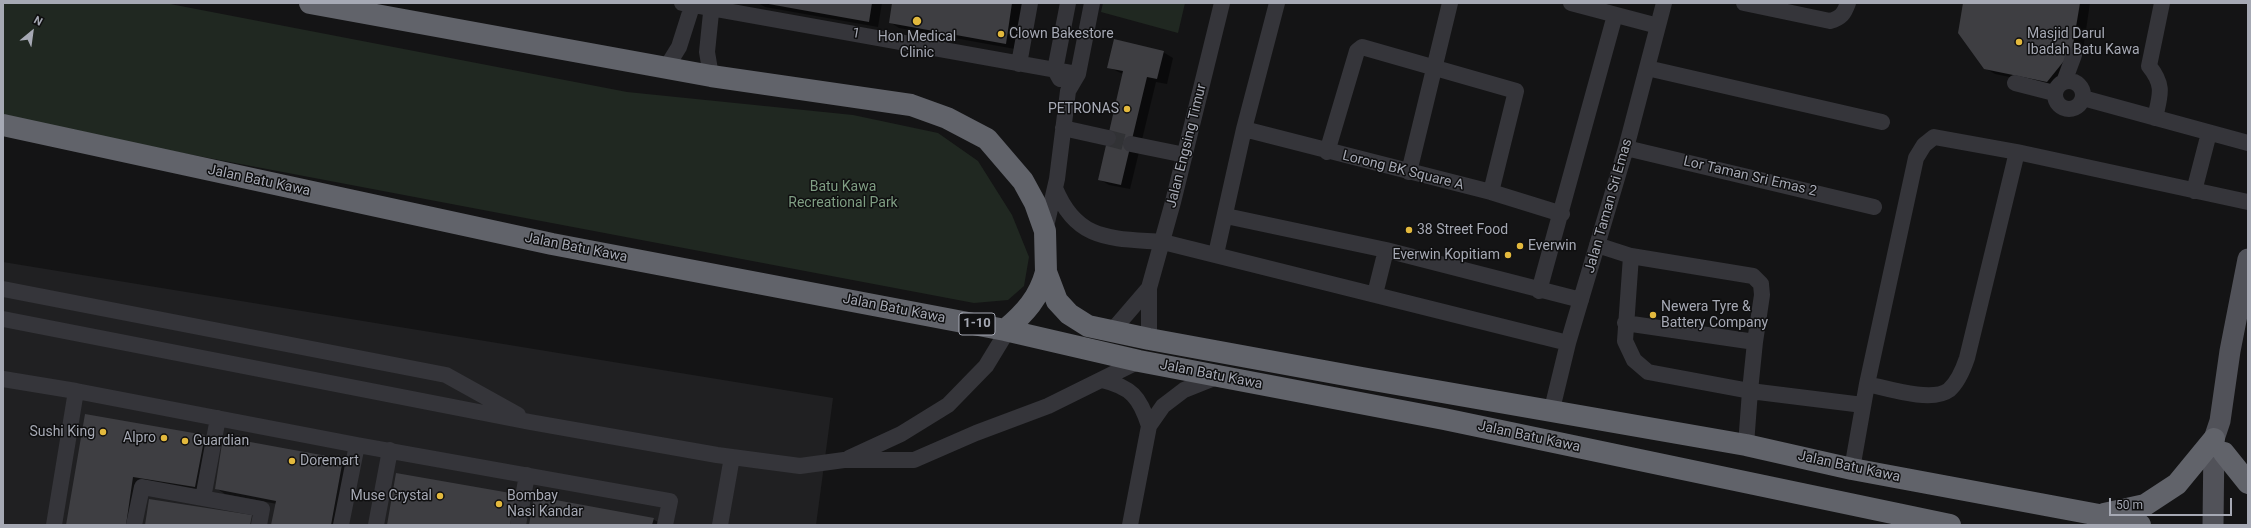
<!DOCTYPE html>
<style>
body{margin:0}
#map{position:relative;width:2251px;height:528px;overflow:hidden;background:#141415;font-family:Roboto,sans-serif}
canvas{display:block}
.frame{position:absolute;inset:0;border:4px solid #a6a9b4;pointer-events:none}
.north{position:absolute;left:12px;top:12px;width:40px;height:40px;-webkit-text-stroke:3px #0f0f10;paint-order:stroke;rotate:29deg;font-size:11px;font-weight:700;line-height:16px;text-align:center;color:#a6a9b4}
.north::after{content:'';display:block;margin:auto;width:14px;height:18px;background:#a6a9b4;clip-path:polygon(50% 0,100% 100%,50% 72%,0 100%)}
.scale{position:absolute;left:2109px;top:498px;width:123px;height:18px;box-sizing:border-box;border:2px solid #a6a9b4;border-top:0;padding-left:5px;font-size:12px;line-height:14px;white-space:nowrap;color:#a6a9b4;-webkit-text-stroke:3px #0f0f10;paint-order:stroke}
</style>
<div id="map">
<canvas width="2251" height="528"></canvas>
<div class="frame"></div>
<div class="north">N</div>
<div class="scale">50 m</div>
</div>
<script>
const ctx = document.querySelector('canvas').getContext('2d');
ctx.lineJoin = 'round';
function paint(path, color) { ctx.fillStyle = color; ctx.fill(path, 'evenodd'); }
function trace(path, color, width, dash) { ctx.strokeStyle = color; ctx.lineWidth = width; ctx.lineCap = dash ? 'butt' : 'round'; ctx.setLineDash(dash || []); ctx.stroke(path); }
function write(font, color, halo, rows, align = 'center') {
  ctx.font = font + ' Roboto,sans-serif'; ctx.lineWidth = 3; ctx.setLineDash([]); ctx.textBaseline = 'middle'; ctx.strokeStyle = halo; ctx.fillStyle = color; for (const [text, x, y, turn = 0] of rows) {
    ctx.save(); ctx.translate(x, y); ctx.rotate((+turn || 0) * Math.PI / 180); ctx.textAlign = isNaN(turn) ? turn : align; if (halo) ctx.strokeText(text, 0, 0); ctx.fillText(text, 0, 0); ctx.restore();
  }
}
const built = new Path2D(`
 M 3,262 L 833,398 L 816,525 L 3,525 Z`);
const green = new Path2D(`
 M 3,3 L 165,3 L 627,92 L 853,115 L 938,133 L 978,161 L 1012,215 L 1029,257 L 1024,286 L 1008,300 L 974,303 L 3,119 Z
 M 1103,3 L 1185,3 L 1178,33 L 1101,12 Z`);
const shadow = new Path2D(`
 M 758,3 L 882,3 L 878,27 L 765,7 Z
 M 893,3 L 1023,3 L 1015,49 L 899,28 L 890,22 Z
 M 1964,3 L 2090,3 L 2082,57 L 2057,87 L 1995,74 L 1985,68 Z
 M 1163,52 L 1173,58 L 1167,84 L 1156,82 L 1130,189 L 1109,185 L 1099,179 L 1123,74 L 1108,67 Z
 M 86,415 L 205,436 L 214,442 L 205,491 L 143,481 L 136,525 L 67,525 Z
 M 343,460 L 352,465 L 341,525 L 272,525 L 277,504 L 225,494 L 216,488 Z
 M 653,519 L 663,525 L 530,525 Z`);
const building = new Path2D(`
 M 763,3 L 872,3 L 869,22 Z
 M 892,3 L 1012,3 L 1006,44 L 889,23 Z
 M 1963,3 L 2080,3 L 2072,51 L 2047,82 L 1984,69 L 1958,33 Z
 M 1114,39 L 1164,51 L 1157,79 L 1147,77 L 1121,185 L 1098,180 L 1123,71 L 1107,68 Z
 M 85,414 L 205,435 L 195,487 L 133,477 L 126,525 L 66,525 Z
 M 223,437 L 343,459 L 331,525 L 271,525 L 276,501 L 215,489 Z
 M 396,473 L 516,494 L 510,525 L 387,525 Z
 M 534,496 L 654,518 L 652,525 L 529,525 Z
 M 149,499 L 252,515 L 250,525 L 145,525 Z`);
const minorTunnel = new Path2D(`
 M 1108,138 L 1131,144`);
const minor = new Path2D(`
 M 682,3 L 1078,74
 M 1571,3 L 1658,26
 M 1744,3 L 1830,21 C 1841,18 1844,14 1848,3
 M 1019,64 L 1030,3
 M 666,68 L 679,47 L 693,3
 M 1647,68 L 1882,122
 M 711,76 L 707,52 L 712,3
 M 1060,79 L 1055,70 L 1068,3
 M2055 95a14 14 0 1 1 28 0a14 14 0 1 1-28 0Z
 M 2064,82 L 2074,55
 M 2015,83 L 2054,93
 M 2083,98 L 2248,143
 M 2155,118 C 2160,95 2165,86 2149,66 L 2162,3
 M 1063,128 L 1108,138
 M 1244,129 L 1491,192 L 1562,214
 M 1131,144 L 1185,155
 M 1626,148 L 1874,207
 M 1327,152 L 1357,51 L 1362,47 L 1516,91 L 1491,192
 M 2017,152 L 2248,202
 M 1409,172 L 1450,3
 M 1055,188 C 1077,242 1111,238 1163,242 L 1568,343
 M 2194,191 L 2209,133
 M 1226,216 L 1386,250 L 1581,300
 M 1045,231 L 1057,179 L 1068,91 L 1078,74 L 1092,3
 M 1597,245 L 1631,256 L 1753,276 L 1761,284 L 1762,295 L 1755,342
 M 1216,254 L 1244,129 L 1277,3
 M 3,289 L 446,375 L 518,415
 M 1539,291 L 1615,15
 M 1375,294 L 1386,250
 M 3,319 L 530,422 L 717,455 L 800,466 L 844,460 L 914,460 L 976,433 L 1048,406 L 1139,361
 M 1625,323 L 1755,342 L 1750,391 L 1648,372 L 1634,360 L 1625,341 L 1631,256
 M 1112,331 L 1149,288
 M 1149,339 L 1149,288 L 1173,202 L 1222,3
 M 3,379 L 76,391 L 357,445 L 670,501 L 665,525
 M 1102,380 C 1131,387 1140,397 1149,426
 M 1552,409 L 1568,343 L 1626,148 L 1664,3
 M 1746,445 L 1750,391 L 1863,405
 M 849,458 L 901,434 L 948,405 L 986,366 L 1003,338 L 1005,330
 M 1852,469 L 1867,384 L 1916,158 L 1924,145 L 1934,137 L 2017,152 L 1967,358 C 1963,370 1958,382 1949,390 C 1932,403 1886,388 1867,384
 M 203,498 L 218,418
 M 54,525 L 76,391
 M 134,525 L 142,487 L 262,509 L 259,525
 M 341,525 L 357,445
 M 376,525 L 390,450
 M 518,525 L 527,475
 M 720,525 L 732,457
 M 1130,525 L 1149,426 L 1163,406 L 1184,390 L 1219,376`);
const major = new Path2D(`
 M 2213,525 L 2214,439 L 2220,421 L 2230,351 L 2248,259`);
const highway = new Path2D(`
 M 310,3 L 711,76 L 911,105 L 947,118 L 987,139 L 1023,181 L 1035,203 L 1045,231 L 1046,272 L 1057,301 L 1069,314 L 1088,326 L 1149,339 L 1362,378 L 1746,445 L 1852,469 L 2099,515 L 2140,525
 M 3,125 L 552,244 L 1005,330 L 1139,361 L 1444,419 L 1950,525
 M 1005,330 C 1025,313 1039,298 1046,272
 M 2224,453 L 2248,483
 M 2104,514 L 2145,505 L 2177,484 L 2214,439`);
const markers = [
 [917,21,5,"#e3b93d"],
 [1001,34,4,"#e3b93d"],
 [2019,42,4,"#e3b93d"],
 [1127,109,4,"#e3b93d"],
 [1409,230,4,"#e3b93d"],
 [1520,246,4,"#e3b93d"],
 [1508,255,4,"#e3b93d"],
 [1653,315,4,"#e3b93d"],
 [103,432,4,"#e3b93d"],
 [164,438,4,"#e3b93d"],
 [185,441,4,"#e3b93d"],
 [292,461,4,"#e3b93d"],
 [440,496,4,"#e3b93d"],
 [499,504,4,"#e3b93d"]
];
const shields = [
 [977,324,36]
];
const shieldNames = [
 ["1-10",977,324]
];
const streetNames = [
 ["1",856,34,10],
 ["Jalan Engsing Timur",1187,146,-76],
 ["Lorong BK Square A",1403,171,14],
 ["Lor Taman Sri Emas 2",1750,177,13],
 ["Jalan Batu Kawa",259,181,12],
 ["Jalan Taman Sri Emas",1609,206,-74],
 ["Jalan Batu Kawa",576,248,11],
 ["Jalan Batu Kawa",894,309,11],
 ["Jalan Batu Kawa",1211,375,11],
 ["Jalan Batu Kawa",1529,437,12],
 ["Jalan Batu Kawa",1849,467,12]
];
const poiNames = [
 ["Clown Bakestore",1009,34],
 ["Masjid Darul",2027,34],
 ["Ibadah Batu Kawa",2027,50],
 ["Hon Medical",917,37,"center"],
 ["Clinic",917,53,"center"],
 ["PETRONAS",1119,109,"right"],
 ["38 Street Food",1417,230],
 ["Everwin",1528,246],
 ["Everwin Kopitiam",1500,255,"right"],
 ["Newera Tyre &",1661,307],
 ["Battery Company",1661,323],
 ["Sushi King",95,432,"right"],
 ["Alpro",156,438,"right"],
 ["Guardian",193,441],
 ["Doremart",300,461],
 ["Muse Crystal",432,496,"right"],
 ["Bombay",507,496],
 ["Nasi Kandar",507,512]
];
const parkNames = [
 ["Batu Kawa",843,187],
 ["Recreational Park",843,203]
];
paint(built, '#202022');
paint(green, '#202821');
paint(shadow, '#0007');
paint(building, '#3e3e42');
trace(minorTunnel, '#313235', 16, [16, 8]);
trace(minor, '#35353a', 16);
trace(major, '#515259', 21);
trace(highway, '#61636a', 22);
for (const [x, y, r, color] of markers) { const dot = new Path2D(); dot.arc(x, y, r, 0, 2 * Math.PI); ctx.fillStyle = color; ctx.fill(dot); trace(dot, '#0f0f10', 1.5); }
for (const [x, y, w] of shields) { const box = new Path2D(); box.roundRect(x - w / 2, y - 11, w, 22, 3); ctx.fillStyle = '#0f0f10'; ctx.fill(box); trace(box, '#a6a9b4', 1); }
write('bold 13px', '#a6a9b4', null, shieldNames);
write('14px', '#a6a9b4', '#0f0f10', streetNames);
write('14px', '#a6a9b4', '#0f0f10', poiNames, 'left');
write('14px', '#7f9e83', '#0f0f10', parkNames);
</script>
